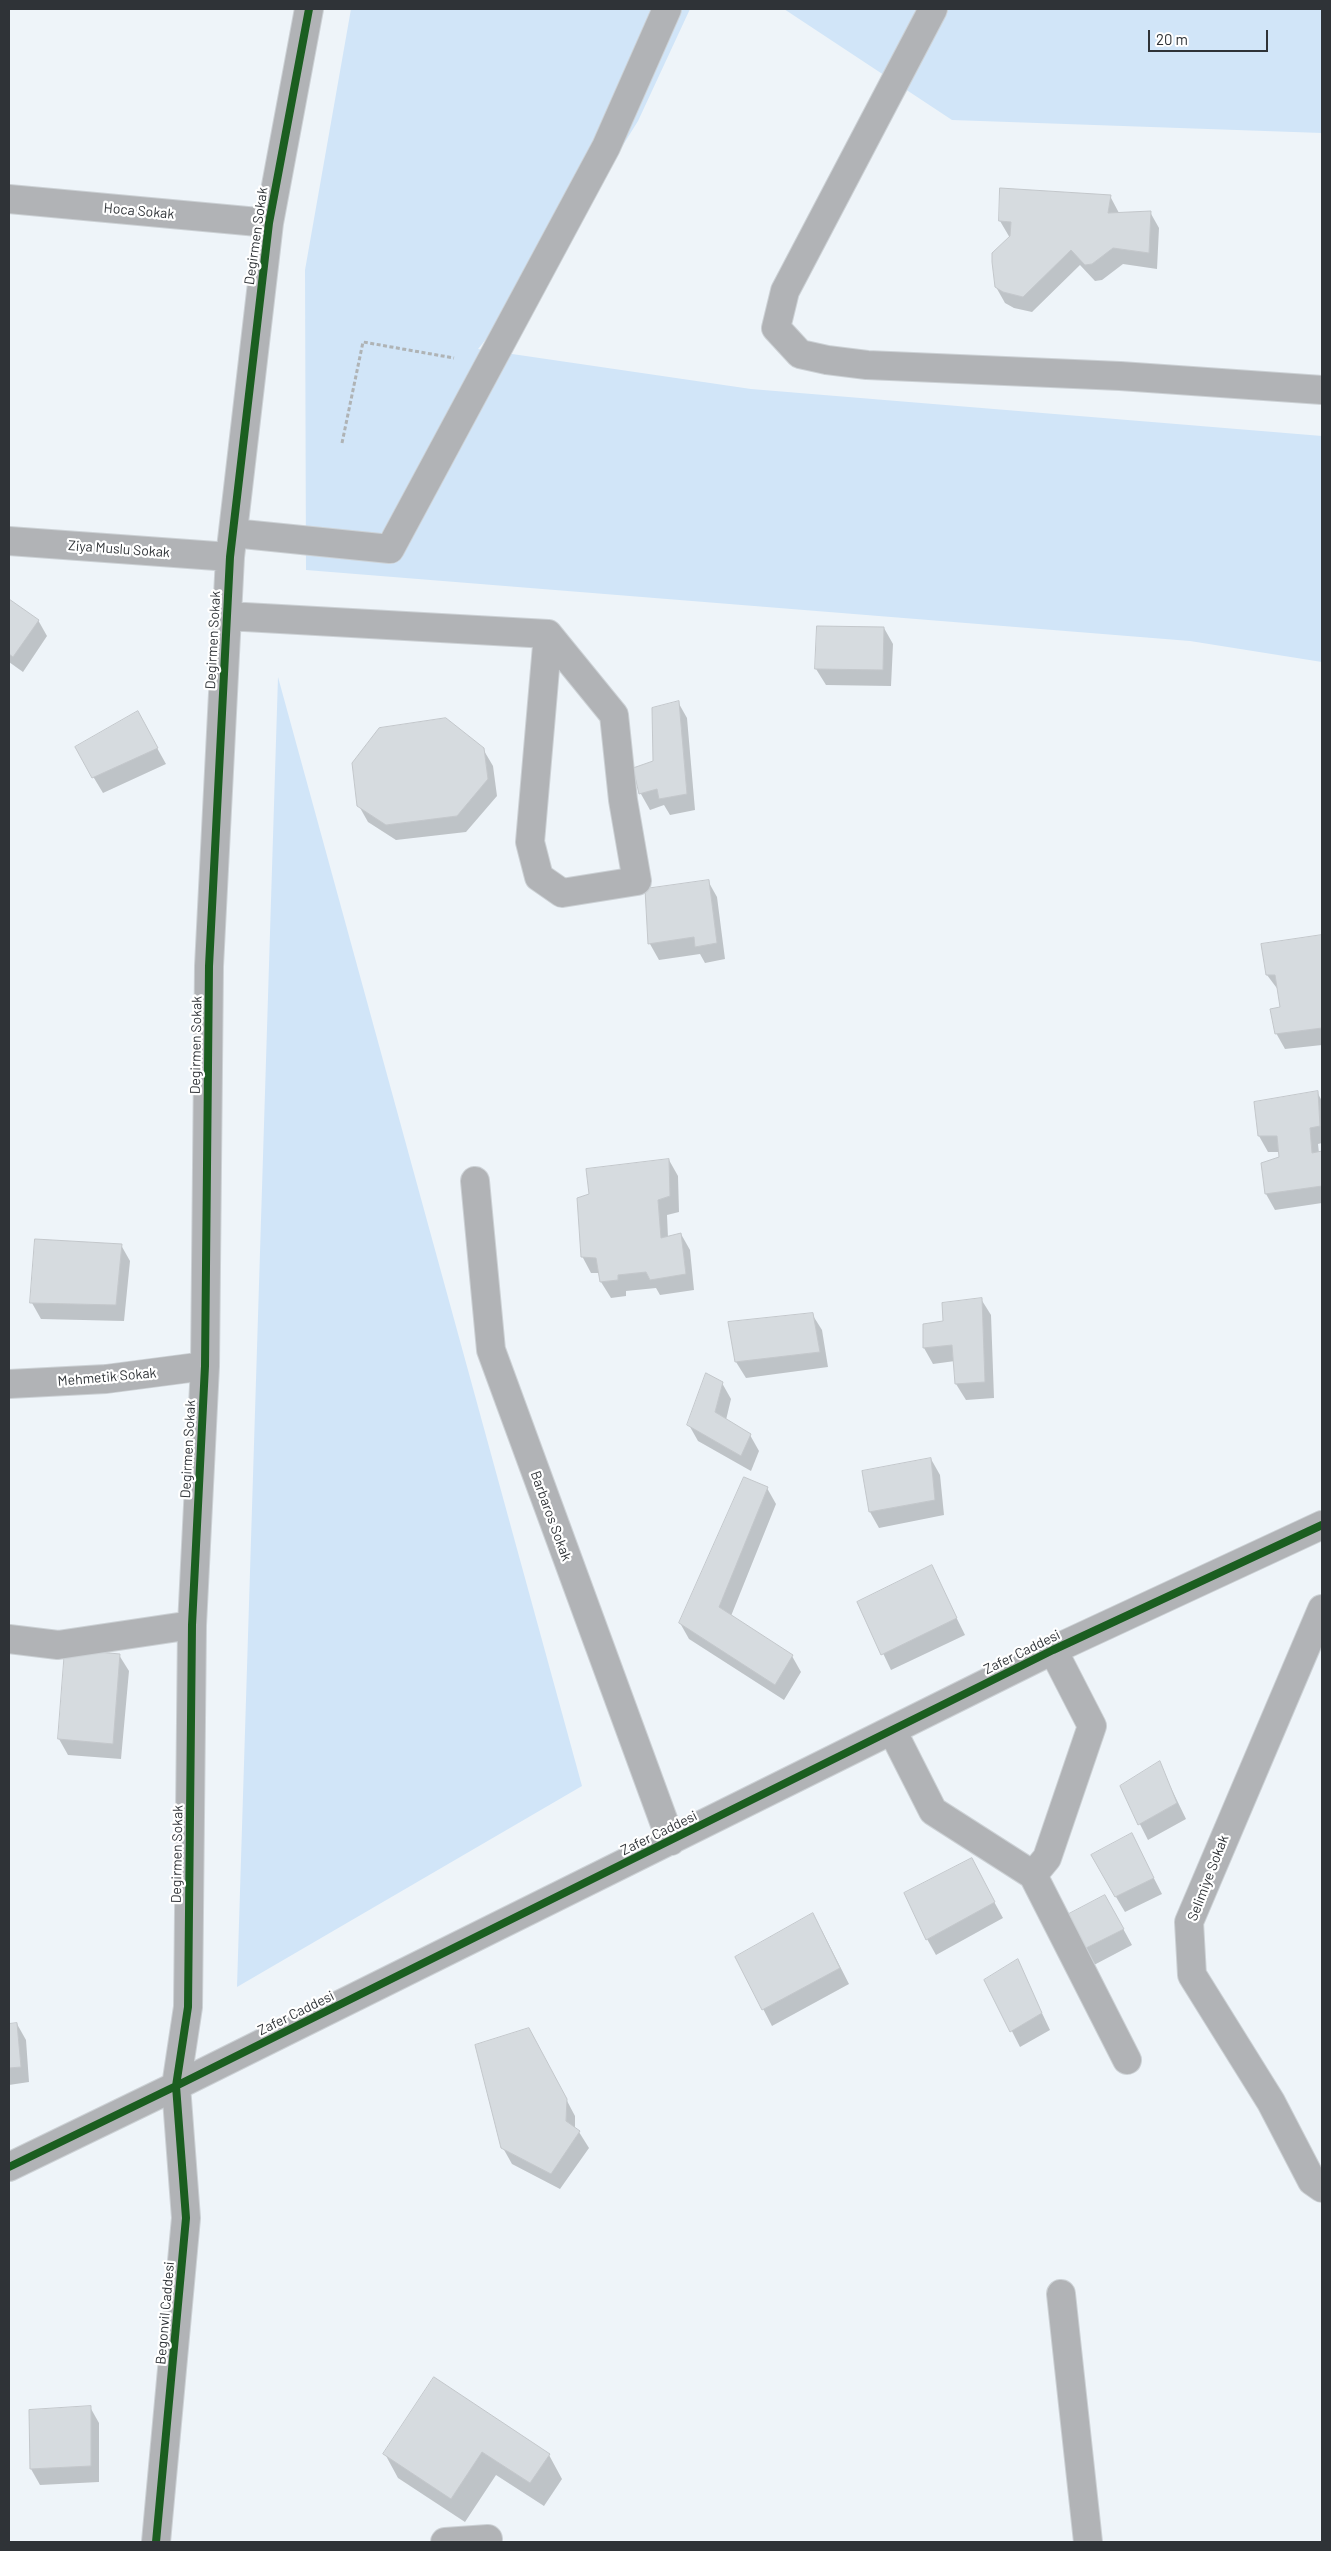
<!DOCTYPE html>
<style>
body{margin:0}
#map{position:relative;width:1331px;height:2551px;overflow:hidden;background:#eef4f9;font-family:Barlow,sans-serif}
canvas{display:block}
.frame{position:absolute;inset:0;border:10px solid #2f3337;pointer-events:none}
.scale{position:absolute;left:1148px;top:30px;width:120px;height:22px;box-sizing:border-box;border:2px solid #2f3337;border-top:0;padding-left:6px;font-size:15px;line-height:18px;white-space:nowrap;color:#2f3337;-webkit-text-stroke:4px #fff;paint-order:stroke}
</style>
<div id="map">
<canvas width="1331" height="2551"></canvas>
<div class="frame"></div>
<div class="scale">20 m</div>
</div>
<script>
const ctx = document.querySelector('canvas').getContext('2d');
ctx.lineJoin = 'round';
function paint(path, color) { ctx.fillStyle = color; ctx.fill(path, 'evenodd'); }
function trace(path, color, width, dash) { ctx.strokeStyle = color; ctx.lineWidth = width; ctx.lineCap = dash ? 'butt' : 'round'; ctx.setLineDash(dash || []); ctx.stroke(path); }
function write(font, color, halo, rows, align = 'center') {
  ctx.font = font + ' Barlow,sans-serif'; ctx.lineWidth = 4.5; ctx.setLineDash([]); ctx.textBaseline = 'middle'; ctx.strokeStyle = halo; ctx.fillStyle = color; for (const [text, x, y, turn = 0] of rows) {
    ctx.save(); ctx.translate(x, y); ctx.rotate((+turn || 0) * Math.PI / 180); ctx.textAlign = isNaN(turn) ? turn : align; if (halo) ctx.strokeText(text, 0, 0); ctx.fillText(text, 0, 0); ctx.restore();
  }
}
const green = new Path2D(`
 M 351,9 L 690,9 L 638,121 L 554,256 L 478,349 L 751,389 L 1322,436 L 1322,662 L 1190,641 L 306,570 L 305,270 Z
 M 784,9 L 1322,9 L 1322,133 L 952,120 Z
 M 278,677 L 582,1786 L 237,1987 Z`);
const shadow = new Path2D(`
 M 1110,196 L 1119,213 L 1150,212 L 1159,228 L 1157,269 L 1123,264 L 1102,280 L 1095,281 L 1080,265 L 1032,312 L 1014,308 L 1005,303 L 996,287 L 1010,238 L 1000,221 Z
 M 9,601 L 38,620 L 47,636 L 23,672 L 9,662 Z
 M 818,628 L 884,628 L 893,644 L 891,686 L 826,685 L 816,669 Z
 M 678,702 L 687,718 L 695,810 L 670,815 L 664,805 L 650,810 L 641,794 L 634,769 L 655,762 Z
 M 146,728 L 166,764 L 103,793 L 76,748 Z
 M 483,749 L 493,766 L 497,796 L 466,832 L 396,840 L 368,822 L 359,806 Z
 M 708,881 L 717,897 L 725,959 L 705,963 L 700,954 L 659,960 L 650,944 L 646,890 Z
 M 1322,936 L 1322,1045 L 1285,1049 L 1276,1033 L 1282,1008 L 1279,991 L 1267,975 L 1262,945 Z
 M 1317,1092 L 1322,1101 L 1322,1143 L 1318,1144 L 1319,1153 L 1322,1152 L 1322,1203 L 1275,1210 L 1266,1194 L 1262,1164 L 1281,1158 L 1280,1152 L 1268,1152 L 1259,1136 Z
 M 669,1160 L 678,1176 L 679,1212 L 667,1215 L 668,1238 L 681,1234 L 690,1250 L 694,1290 L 660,1295 L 656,1288 L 626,1291 L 626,1296 L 611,1298 L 601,1282 L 600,1273 L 591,1273 L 582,1256 Z
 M 121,1245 L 130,1261 L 124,1321 L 41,1319 L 32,1303 Z
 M 981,1299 L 991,1315 L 994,1398 L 966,1400 L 956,1384 L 955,1361 L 933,1364 L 924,1348 L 924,1325 L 944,1322 Z
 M 812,1314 L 822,1330 L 828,1367 L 746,1378 L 736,1362 Z
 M 722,1383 L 731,1399 L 726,1420 L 750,1435 L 759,1451 L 751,1471 L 698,1441 L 689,1425 Z
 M 931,1459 L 940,1475 L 944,1515 L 879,1528 L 870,1512 Z
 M 767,1488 L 776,1504 L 731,1616 L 792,1656 L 801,1672 L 784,1700 L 689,1639 L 680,1623 Z
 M 931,1566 L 965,1635 L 891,1670 L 859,1603 Z
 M 119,1655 L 129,1671 L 121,1759 L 68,1755 L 59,1739 Z
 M 1159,1763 L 1186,1819 L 1148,1840 L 1121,1787 Z
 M 1140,1851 L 1162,1894 L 1125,1912 L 1116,1897 Z
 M 980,1876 L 1003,1918 L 936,1955 L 927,1939 Z
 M 1114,1912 L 1132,1945 L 1094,1965 L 1068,1916 Z
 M 822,1931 L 849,1984 L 772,2026 L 736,1957 Z
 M 1017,1960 L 1050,2030 L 1020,2047 L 986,1980 Z
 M 17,2024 L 26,2040 L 29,2082 L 9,2085 L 9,2026 Z
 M 538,2046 L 575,2116 L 575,2128 L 579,2132 L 589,2148 L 560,2189 L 512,2164 L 503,2148 Z
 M 434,2379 L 549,2455 L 562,2479 L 544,2506 L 496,2475 L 465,2522 L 398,2478 L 385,2454 Z
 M 90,2407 L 99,2423 L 99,2482 L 40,2485 L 31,2469 L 31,2411 Z`);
const building = new Path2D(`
 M 1000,188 L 1111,195 L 1108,213 L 1151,211 L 1149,253 L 1113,248 L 1092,264 L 1085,265 L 1071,250 L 1023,297 L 1003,292 L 995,287 L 992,262 L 992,253 L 1010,236 L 1011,222 L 999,221 Z
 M 9,599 L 39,620 L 13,657 L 9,654 Z
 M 817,626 L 884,627 L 883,670 L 815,669 Z
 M 679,701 L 687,794 L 659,799 L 657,789 L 639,794 L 633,768 L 653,761 L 652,708 Z
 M 138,711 L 158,748 L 92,778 L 75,747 Z
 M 446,718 L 484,748 L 488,779 L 457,816 L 386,825 L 357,806 L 352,763 L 379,728 Z
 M 709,880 L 717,943 L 695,947 L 694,937 L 648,944 L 645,889 Z
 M 1322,935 L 1322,1028 L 1275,1034 L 1270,1009 L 1280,1007 L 1275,975 L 1266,975 L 1261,944 Z
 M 1318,1091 L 1320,1126 L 1310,1128 L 1312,1153 L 1322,1151 L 1322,1186 L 1265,1194 L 1261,1163 L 1279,1157 L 1277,1136 L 1258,1136 L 1254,1102 Z
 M 669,1159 L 670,1196 L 658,1200 L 661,1238 L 681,1233 L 686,1274 L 650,1280 L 646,1272 L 618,1275 L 618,1280 L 600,1282 L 596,1258 L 581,1257 L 577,1198 L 589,1194 L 586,1169 Z
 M 35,1239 L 122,1244 L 116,1305 L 30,1303 Z
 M 982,1298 L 985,1382 L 955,1384 L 952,1345 L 923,1348 L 923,1324 L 943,1321 L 942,1303 Z
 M 813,1313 L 820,1352 L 735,1362 L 728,1322 Z
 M 706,1373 L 723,1382 L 715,1412 L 751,1434 L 741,1456 L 687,1425 Z
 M 931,1458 L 935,1500 L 869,1512 L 862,1471 Z
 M 744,1477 L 768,1487 L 719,1607 L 793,1655 L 775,1685 L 679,1623 Z
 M 932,1565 L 957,1618 L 881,1655 L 857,1602 Z
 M 65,1649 L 120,1654 L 113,1744 L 58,1739 Z
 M 1160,1761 L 1177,1803 L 1138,1825 L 1120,1786 Z
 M 1132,1833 L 1154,1878 L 1115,1897 L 1091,1855 Z
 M 972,1858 L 995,1902 L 926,1940 L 904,1893 Z
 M 1105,1895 L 1124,1929 L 1084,1949 L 1067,1915 Z
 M 813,1913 L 840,1968 L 762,2010 L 735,1957 Z
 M 1018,1959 L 1042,2013 L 1010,2032 L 984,1980 Z
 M 17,2023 L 21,2067 L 9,2068 L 9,2024 Z
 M 529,2028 L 567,2099 L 566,2121 L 580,2131 L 551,2174 L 501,2148 L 475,2045 Z
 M 434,2377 L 550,2454 L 530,2483 L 482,2452 L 451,2499 L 383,2454 Z
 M 91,2406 L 91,2466 L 30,2469 L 29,2410 Z`);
const path = new Path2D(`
 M 342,443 L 363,342 L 454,358`);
const minor = new Path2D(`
 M 933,9 L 785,291 L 776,328 L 800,354 L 827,360 L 867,365 L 1120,376 L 1322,390
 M 9,199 L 269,223
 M 233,533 L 390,549 L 606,147 L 667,9
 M 9,541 L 230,557
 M 227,616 L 548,634 L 614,715 L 623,800 L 637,881 L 562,893 L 539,877 L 530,842 L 548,634
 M 475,1181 L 491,1350 L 671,1841
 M 9,1384 L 106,1379 L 205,1366
 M 1322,1609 L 1189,1922 L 1192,1975 L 1271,2102 L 1312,2181 L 1322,2188
 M 9,1639 L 58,1645 L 192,1625
 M 892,1730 L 933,1811 L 1033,1875 L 1127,2060
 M 1033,1875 L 1047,1858 L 1092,1726 L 1053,1650
 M 9,2167 L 176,2086 L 1053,1650 L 1322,1525
 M 1061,2294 L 1088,2542
 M 156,2542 L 186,2218 L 176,2086 L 188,2007 L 192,1625 L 205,1366 L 209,966 L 230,557 L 269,223 L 309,9
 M 445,2542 L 488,2539`);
const cycleway = new Path2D(`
 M 9,2167 L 176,2086 L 1053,1650 L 1322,1525
 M 156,2542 L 186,2218 L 176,2086 L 188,2007 L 192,1625 L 205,1366 L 209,966 L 230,557 L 269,223 L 309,9`);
const streetNames = [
 ["Hoca Sokak",139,211,5],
 ["Degirmen Sokak",256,236,-82],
 ["Ziya Muslu Sokak",119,549,4],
 ["Degirmen Sokak",213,640,-87],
 ["Degirmen Sokak",196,1045,-89],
 ["Mehmetik Sokak",107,1377,-5],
 ["Degirmen Sokak",188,1449,-87],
 ["Barbaros Sokak",551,1516,70],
 ["Zafer Caddesi",1022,1652,-26],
 ["Zafer Caddesi",659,1833,-26],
 ["Degirmen Sokak",177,1854,-89],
 ["Selimiye Sokak",1208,1878,-69],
 ["Zafer Caddesi",296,2013,-26],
 ["Begonvil Caddesi",165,2313,-85]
];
paint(green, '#d1e5f8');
paint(shadow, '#0003');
paint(building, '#d6dbdf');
trace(building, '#c3c7cb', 1);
trace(minor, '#ccd1d5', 30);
trace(path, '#afb3b5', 3, [4, 2.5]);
trace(minor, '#b1b3b6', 28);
trace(cycleway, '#1b5e20', 8);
write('14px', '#2f3337', '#fff', streetNames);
</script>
